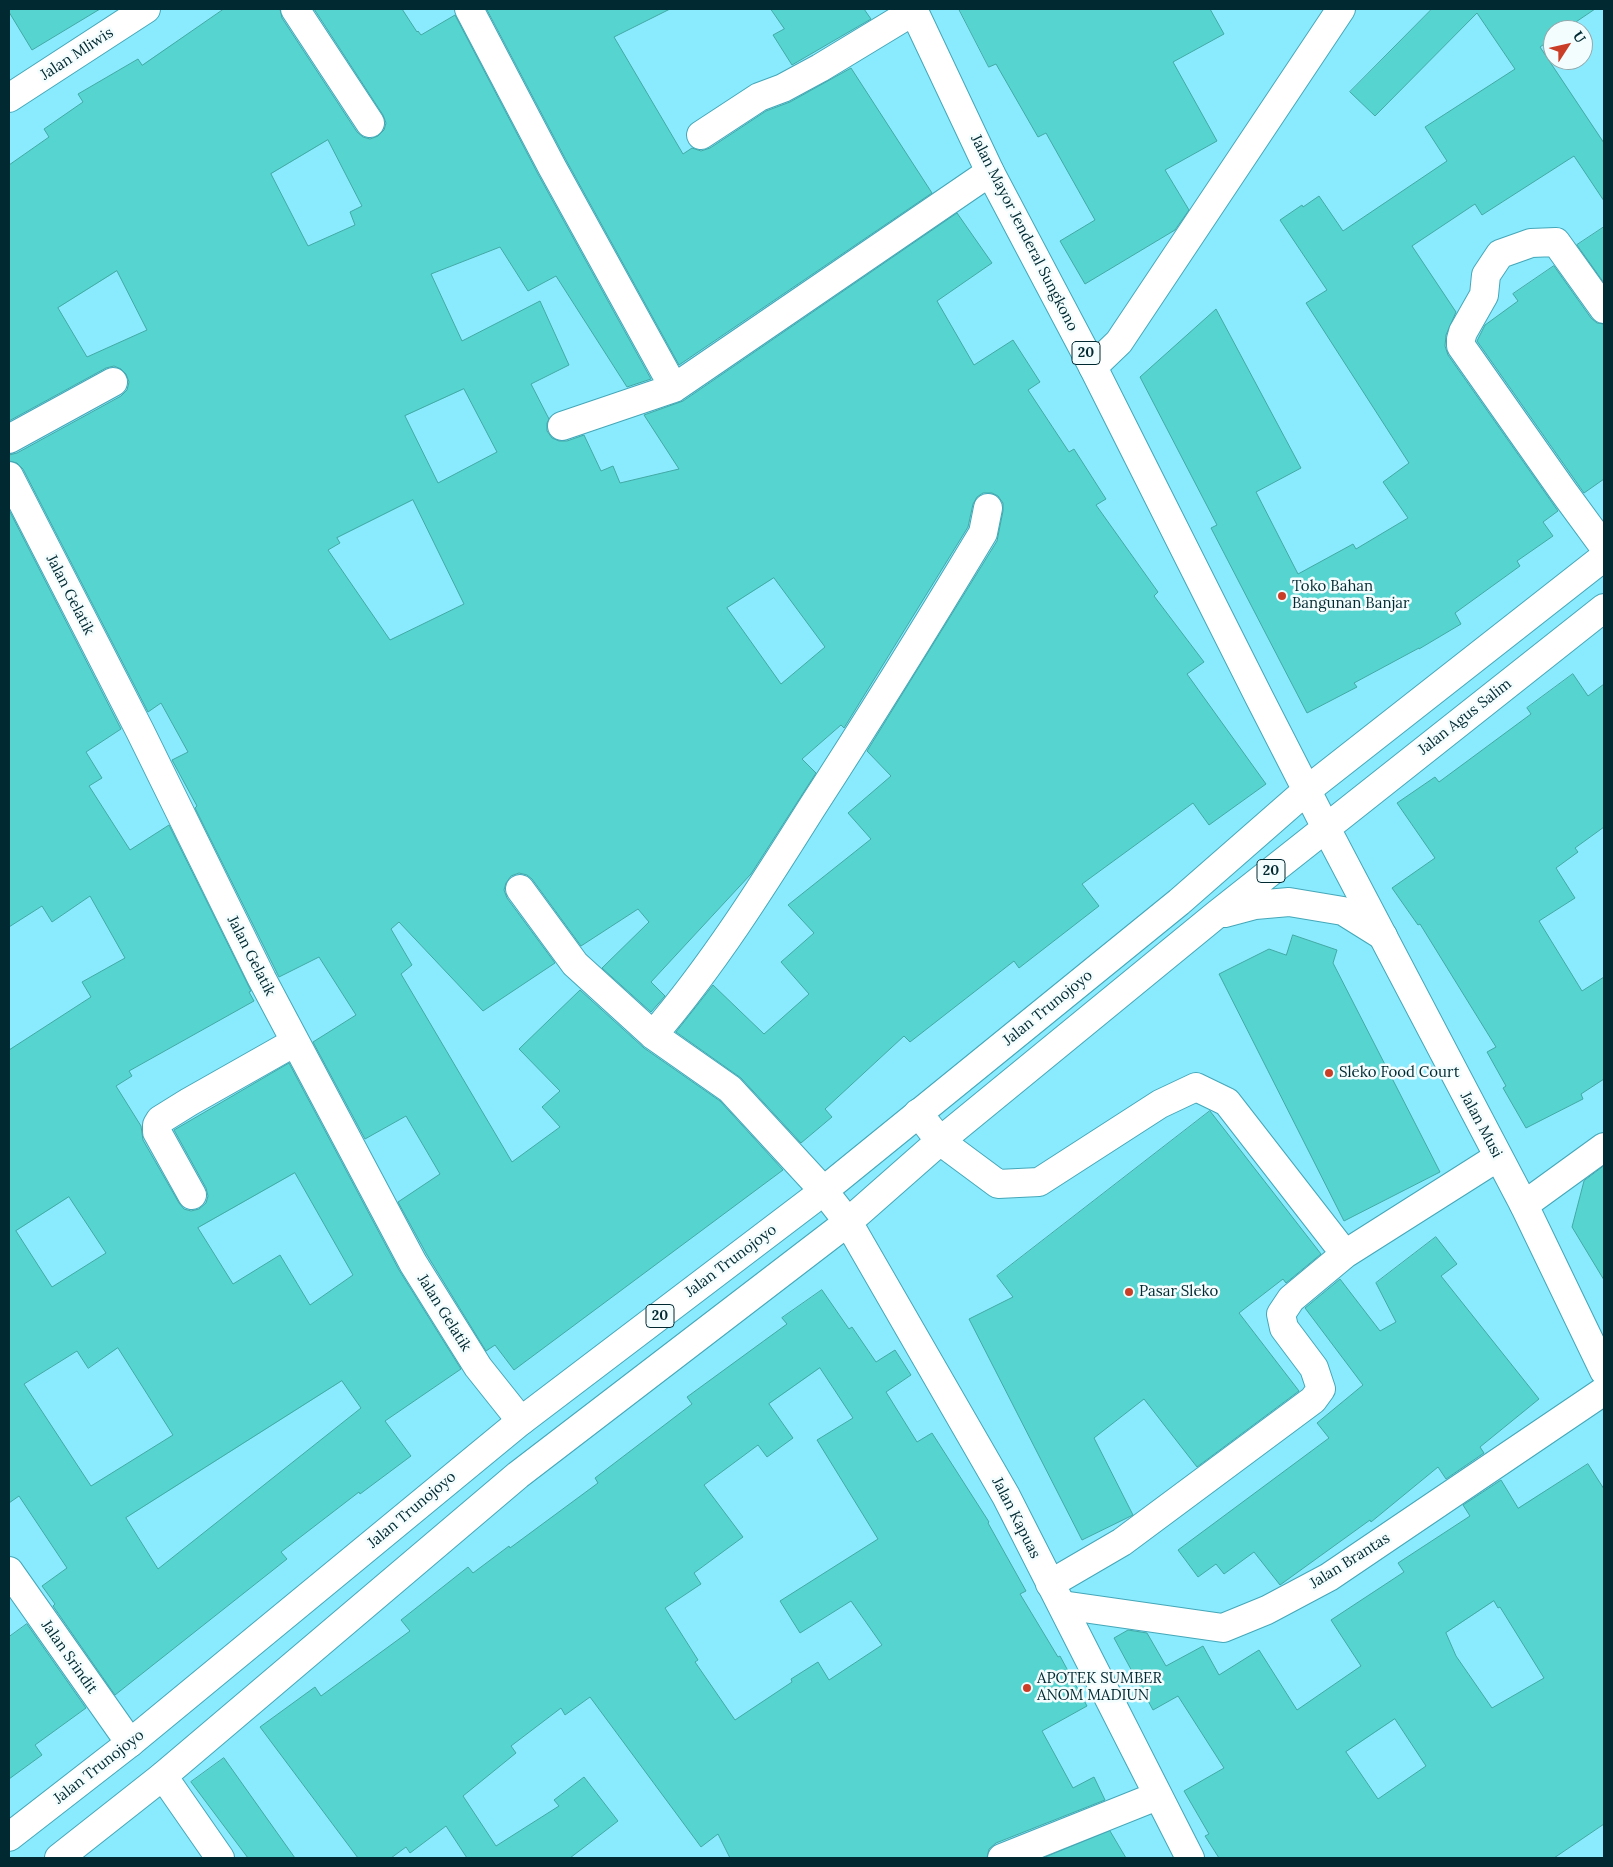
<!DOCTYPE html>
<style>
body{margin:0}
#map{position:relative;width:1613px;height:1867px;overflow:hidden;background:#8bebfe;font-family:Lora,serif}
canvas{display:block}
.frame{position:absolute;inset:0;border:10px solid #002931;pointer-events:none}
.north{position:absolute;left:1543px;top:20px;width:50px;height:50px;box-sizing:border-box;background:#f4fdfe;border:1px solid #92a8ac;border-radius:50%;rotate:55deg;font-size:14px;font-weight:700;line-height:20px;text-align:center;color:#002931}
.north::after{content:'';display:block;margin:auto;width:18px;height:22px;background:#ca3e28;clip-path:polygon(50% 0,100% 100%,50% 72%,0 100%)}
</style>
<div id="map">
<canvas width="1613" height="1867"></canvas>
<div class="frame"></div>
<div class="north">U</div>
</div>
<script>
const ctx = document.querySelector('canvas').getContext('2d');
ctx.lineJoin = 'round';
function paint(path, color) { ctx.fillStyle = color; ctx.fill(path, 'evenodd'); }
function trace(path, color, width, dash) { ctx.strokeStyle = color; ctx.lineWidth = width; ctx.lineCap = dash ? 'butt' : 'round'; ctx.setLineDash(dash || []); ctx.stroke(path); }
function write(font, color, halo, rows, align = 'center') {
  ctx.font = font + ' Lora,serif'; ctx.lineWidth = 5; ctx.setLineDash([]); ctx.textBaseline = 'middle'; ctx.strokeStyle = halo; ctx.fillStyle = color; for (const [text, x, y, turn = 0] of rows) {
    ctx.save(); ctx.translate(x, y); ctx.rotate((+turn || 0) * Math.PI / 180); ctx.textAlign = isNaN(turn) ? turn : align; if (halo) ctx.strokeText(text, 0, 0); ctx.fillText(text, 0, 0); ctx.restore();
  }
}
const building = new Path2D(`
 M 9,9 L 100,9 L 32,50 L 9,12 Z
 M 224,9 L 280,9 L 282,18 L 357,132 L 363,137 L 370,139 L 378,136 L 384,130 L 386,123 L 383,115 L 314,9 L 402,9 L 417,32 L 418,31 L 421,35 L 455,15 L 538,174 L 651,379 L 627,387 L 556,276 L 528,291 L 500,247 L 431,274 L 462,341 L 540,301 L 569,365 L 531,384 L 549,419 L 547,423 L 547,431 L 552,438 L 559,441 L 567,441 L 584,435 L 601,471 L 613,466 L 620,483 L 679,469 L 644,415 L 683,401 L 957,213 L 992,263 L 937,301 L 974,365 L 1013,340 L 1040,382 L 1028,390 L 1069,452 L 1074,449 L 1106,499 L 1096,505 L 1158,592 L 1154,596 L 1204,662 L 1187,674 L 1266,784 L 1209,825 L 1193,803 L 1082,884 L 1099,906 L 1019,968 L 1014,961 L 910,1042 L 904,1036 L 825,1109 L 832,1117 L 801,1143 L 741,1078 L 676,1032 L 713,985 L 764,1034 L 809,994 L 781,962 L 814,933 L 788,905 L 871,839 L 848,813 L 891,776 L 867,751 L 997,541 L 1003,511 L 1003,503 L 998,496 L 992,493 L 983,493 L 977,497 L 973,504 L 968,527 L 844,728 L 841,725 L 802,759 L 816,773 L 751,874 L 651,982 L 665,996 L 651,1012 L 602,968 L 649,922 L 638,909 L 581,946 L 532,879 L 527,875 L 519,873 L 511,876 L 506,883 L 504,890 L 507,898 L 555,963 L 483,1011 L 399,922 L 391,929 L 412,965 L 401,974 L 512,1162 L 560,1127 L 542,1107 L 560,1091 L 519,1049 L 580,990 L 644,1048 L 720,1101 L 783,1170 L 514,1370 L 495,1345 L 486,1351 L 427,1255 L 398,1202 L 440,1174 L 406,1116 L 365,1139 L 313,1042 L 356,1015 L 319,957 L 279,977 L 195,808 L 197,806 L 172,760 L 188,752 L 161,703 L 148,712 L 23,469 L 17,463 L 9,461 L 9,455 L 17,453 L 121,396 L 127,390 L 129,382 L 126,374 L 121,369 L 114,366 L 106,368 L 9,421 L 9,165 L 49,137 L 44,129 L 83,102 L 78,94 L 138,59 L 142,65 ZM 328,140 L 362,206 L 350,212 L 355,225 L 308,246 L 271,174 ZM 117,271 L 147,330 L 87,357 L 58,308 ZM 464,389 L 497,452 L 438,483 L 405,416 ZM 413,500 L 464,604 L 390,640 L 328,550 L 340,543 L 337,538 ZM 774,578 L 825,647 L 781,684 L 727,608 Z
 M 487,9 L 670,9 L 614,37 L 683,154 L 692,148 L 701,151 L 710,148 L 766,111 L 790,102 L 851,68 L 932,193 L 679,365 L 566,160 Z
 M 771,9 L 864,9 L 871,19 L 792,65 L 773,35 L 784,29 Z
 M 959,9 L 1210,9 L 1224,34 L 1173,62 L 1217,141 L 1165,170 L 1189,210 L 1175,230 L 1085,284 L 1060,241 L 1095,220 L 1046,133 L 1038,137 L 996,64 L 989,67 Z
 M 1432,9 L 1595,9 L 1564,30 L 1553,30 L 1553,38 L 1540,47 L 1604,143 L 1604,201 L 1574,156 L 1482,215 L 1475,204 L 1412,246 L 1456,312 L 1446,335 L 1445,346 L 1448,355 L 1558,511 L 1543,522 L 1553,536 L 1517,561 L 1520,566 L 1455,613 L 1461,624 L 1419,649 L 1419,648 L 1354,683 L 1357,687 L 1307,713 L 1211,528 L 1217,525 L 1140,377 L 1216,309 L 1301,468 L 1256,492 L 1298,574 L 1353,544 L 1356,549 L 1408,518 L 1383,482 L 1409,463 L 1306,303 L 1327,290 L 1280,220 L 1302,205 L 1303,207 L 1319,196 L 1343,231 L 1447,161 L 1425,127 L 1515,69 L 1477,13 L 1375,116 L 1350,92 Z
 M 1604,227 L 1604,283 L 1577,245 Z
 M 1554,266 L 1591,318 L 1597,323 L 1604,324 L 1604,479 L 1584,493 L 1477,341 L 1485,325 L 1518,301 L 1513,294 Z
 M 9,510 L 121,729 L 86,752 L 102,778 L 89,786 L 130,850 L 169,825 L 251,991 L 249,992 L 254,1001 L 129,1071 L 132,1076 L 116,1086 L 141,1126 L 143,1140 L 179,1203 L 184,1209 L 191,1211 L 199,1209 L 206,1203 L 208,1196 L 206,1188 L 174,1130 L 289,1063 L 399,1270 L 461,1369 L 385,1421 L 411,1456 L 360,1494 L 359,1492 L 281,1552 L 287,1559 L 115,1695 L 53,1606 L 55,1604 L 42,1586 L 67,1568 L 19,1496 L 9,1503 L 9,1050 L 91,997 L 82,982 L 125,958 L 90,896 L 52,922 L 42,906 L 9,927 ZM 295,1173 L 353,1275 L 310,1305 L 280,1255 L 233,1284 L 198,1228 ZM 69,1197 L 106,1253 L 52,1287 L 16,1231 ZM 118,1348 L 173,1435 L 91,1486 L 24,1384 L 77,1351 L 88,1368 ZM 342,1381 L 361,1408 L 158,1569 L 126,1518 Z
 M 1573,674 L 1588,696 L 1604,684 L 1604,827 L 1575,848 L 1578,852 L 1556,868 L 1575,898 L 1539,921 L 1582,991 L 1604,977 L 1604,1079 L 1581,1094 L 1583,1099 L 1526,1128 L 1503,1088 L 1506,1086 L 1487,1052 L 1496,1047 L 1420,924 L 1418,925 L 1392,888 L 1435,858 L 1397,803 L 1435,777 L 1439,782 L 1531,714 L 1527,708 Z
 M 1293,935 L 1337,950 L 1333,963 L 1440,1172 L 1344,1221 L 1219,974 L 1269,949 L 1286,955 Z
 M 1210,1111 L 1321,1254 L 1286,1283 L 1283,1279 L 1239,1313 L 1299,1391 L 1197,1467 L 1144,1399 L 1094,1438 L 1133,1515 L 1082,1540 L 969,1319 L 1013,1297 L 997,1276 Z
 M 1604,1166 L 1604,1280 L 1572,1227 L 1584,1181 Z
 M 1436,1237 L 1457,1264 L 1441,1276 L 1539,1399 L 1480,1447 L 1484,1453 L 1446,1479 L 1438,1467 L 1371,1522 L 1370,1520 L 1280,1585 L 1254,1552 L 1224,1574 L 1216,1564 L 1198,1577 L 1178,1550 L 1329,1438 L 1317,1423 L 1363,1385 L 1305,1308 L 1340,1279 L 1380,1331 L 1396,1322 L 1376,1283 Z
 M 822,1290 L 849,1329 L 852,1327 L 876,1362 L 895,1350 L 911,1375 L 886,1392 L 917,1442 L 932,1433 L 989,1522 L 988,1523 L 1026,1591 L 1020,1594 L 1058,1657 L 1060,1656 L 1087,1706 L 1042,1731 L 1073,1788 L 1094,1777 L 1105,1800 L 996,1843 L 989,1849 L 987,1858 L 730,1858 L 718,1834 L 701,1847 L 590,1697 L 565,1715 L 561,1708 L 511,1746 L 516,1753 L 463,1796 L 496,1846 L 559,1806 L 554,1800 L 584,1777 L 618,1821 L 570,1858 L 467,1858 L 446,1826 L 410,1853 L 406,1847 L 391,1858 L 358,1858 L 260,1727 L 315,1687 L 321,1696 L 410,1631 L 401,1620 L 468,1567 L 473,1573 L 509,1546 L 510,1548 L 598,1483 L 595,1478 L 692,1404 L 687,1397 L 787,1324 L 782,1318 ZM 820,1368 L 853,1418 L 817,1440 L 878,1539 L 780,1601 L 800,1633 L 851,1601 L 882,1645 L 829,1680 L 818,1662 L 791,1679 L 792,1682 L 735,1720 L 695,1662 L 698,1660 L 665,1608 L 701,1584 L 694,1573 L 743,1537 L 704,1485 L 758,1445 L 767,1457 L 793,1438 L 769,1404 Z
 M 1588,1464 L 1604,1489 L 1604,1824 L 1554,1858 L 1219,1858 L 1205,1836 L 1209,1834 L 1184,1791 L 1224,1768 L 1178,1696 L 1153,1710 L 1114,1638 L 1128,1630 L 1147,1633 L 1166,1666 L 1203,1646 L 1219,1675 L 1259,1650 L 1297,1710 L 1361,1666 L 1331,1620 L 1404,1572 L 1398,1563 L 1470,1516 L 1463,1505 L 1501,1480 L 1518,1508 ZM 1494,1601 L 1498,1608 L 1500,1607 L 1544,1678 L 1492,1708 L 1456,1656 L 1446,1633 ZM 1395,1719 L 1426,1766 L 1378,1799 L 1346,1752 Z
 M 27,1624 L 86,1708 L 35,1745 L 42,1755 L 9,1779 L 9,1637 Z
 M 224,1758 L 295,1858 L 248,1858 L 191,1782 Z
 M 1110,1831 L 1126,1858 L 1043,1858 Z`);
const minor = new Path2D(`
 M 295,9 L 370,123
 M 469,9 L 552,167 L 674,388 L 990,172
 M 9,98 L 146,9
 M 701,135 L 759,97 L 783,88 L 820,68 L 914,11
 M 1604,309 L 1556,242 L 1531,243 L 1500,254 L 1486,275 L 1484,295 L 1463,332 L 1461,339 L 1461,346 L 1563,491 L 1604,547
 M 1093,367 L 1119,342 L 1341,9
 M 562,426 L 674,388
 M 9,439 L 113,382
 M 9,476 L 140,731 L 262,979 L 413,1263 L 478,1367 L 521,1421
 M 520,889 L 575,964 L 653,1035 L 730,1089 L 823,1190 L 848,1222
 M 653,1035 C 713,965 762,887 811,809 C 870,718 927,626 983,533 L 988,508
 M 918,1113 L 940,1141 L 998,1184 L 1039,1182 L 1160,1104 L 1196,1087 L 1227,1102 L 1345,1254
 M 192,1195 L 157,1132 L 157,1125 L 160,1120 L 189,1102 L 295,1042
 M 1524,1205 L 1604,1147
 M 9,1571 L 130,1743
 M 1050,1584 L 1122,1542 L 1313,1400 L 1321,1389 L 1314,1368 L 1284,1328 L 1281,1314 L 1291,1299 L 1345,1254 L 1498,1157
 M 1062,1605 L 1223,1628 L 1267,1610 L 1329,1577 L 1604,1391
 M 163,1776 L 220,1858
 M 1002,1858 L 1157,1796`);
const major = new Path2D(`
 M 1604,608 L 1326,828 L 1524,1205 L 1604,1371
 M 1307,790 L 1604,557
 M 848,1222 L 1006,1496 L 1190,1858`);
const highway = new Path2D(`
 M 1225,913 L 1255,905 L 1289,902 L 1343,911 L 1383,936
 M 9,1837 L 130,1743 L 521,1421 L 812,1200 L 1179,902 L 1307,790
 M 59,1858 L 163,1776 L 518,1475 L 848,1222 L 940,1141 L 1216,915 L 1326,828 L 1259,697 L 1093,367 L 990,172 L 913,9`);
const markers = [
 [1282,596,5,"#ca3e28"],
 [1329,1073,5,"#ca3e28"],
 [1129,1292,5,"#ca3e28"],
 [1027,1688,5,"#ca3e28"]
];
const shields = [
 [1086,353,28],
 [1271,871,28],
 [660,1316,28]
];
const shieldNames = [
 ["20",1086,353],
 ["20",1271,871],
 ["20",660,1316]
];
const streetNames = [
 ["Jalan Mliwis",77,54,-33],
 ["Jalan Mayor Jenderal Sungkono",1024,233,63],
 ["Jalan Gelatik",70,595,63],
 ["Jalan Agus Salim",1465,717,-38],
 ["Jalan Gelatik",251,956,63],
 ["Jalan Trunojoyo",1048,1008,-39],
 ["Jalan Musi",1481,1125,62],
 ["Jalan Trunojoyo",731,1261,-37],
 ["Jalan Gelatik",444,1313,58],
 ["Jalan Trunojoyo",412,1510,-40],
 ["Jalan Kapuas",1016,1518,63],
 ["Jalan Brantas",1350,1561,-32],
 ["Jalan Srindit",69,1657,55],
 ["Jalan Trunojoyo",99,1767,-38]
];
const poiNames = [
 ["Toko Bahan",1292,587],
 ["Bangunan Banjar",1292,604],
 ["Sleko Food Court",1339,1073],
 ["Pasar Sleko",1139,1292],
 ["APOTEK SUMBER",1037,1679],
 ["ANOM MADIUN",1037,1696]
];
paint(building, '#56d4cf');
trace(building, '#42a9a5', 1);
trace(minor, '#44a7b9', 30);
trace(major, '#44a7b9', 30);
trace(highway, '#44a7b9', 30);
trace(minor, '#fff', 28);
trace(major, '#fff', 28);
trace(highway, '#fff', 28);
for (const [x, y, r, color] of markers) { const dot = new Path2D(); dot.arc(x, y, r, 0, 2 * Math.PI); ctx.fillStyle = color; ctx.fill(dot); trace(dot, '#f4fdfe', 2); }
for (const [x, y, w] of shields) { const box = new Path2D(); box.roundRect(x - w / 2, y - 11.5, w, 23, 4); ctx.fillStyle = '#f4fdfe'; ctx.fill(box); trace(box, '#002931', 1); }
write('bold 14px', '#002931', null, shieldNames);
write('15px', '#002931', '#f4fdfe', streetNames);
write('15px', '#002931', '#f4fdfe', poiNames, 'left');
</script>
